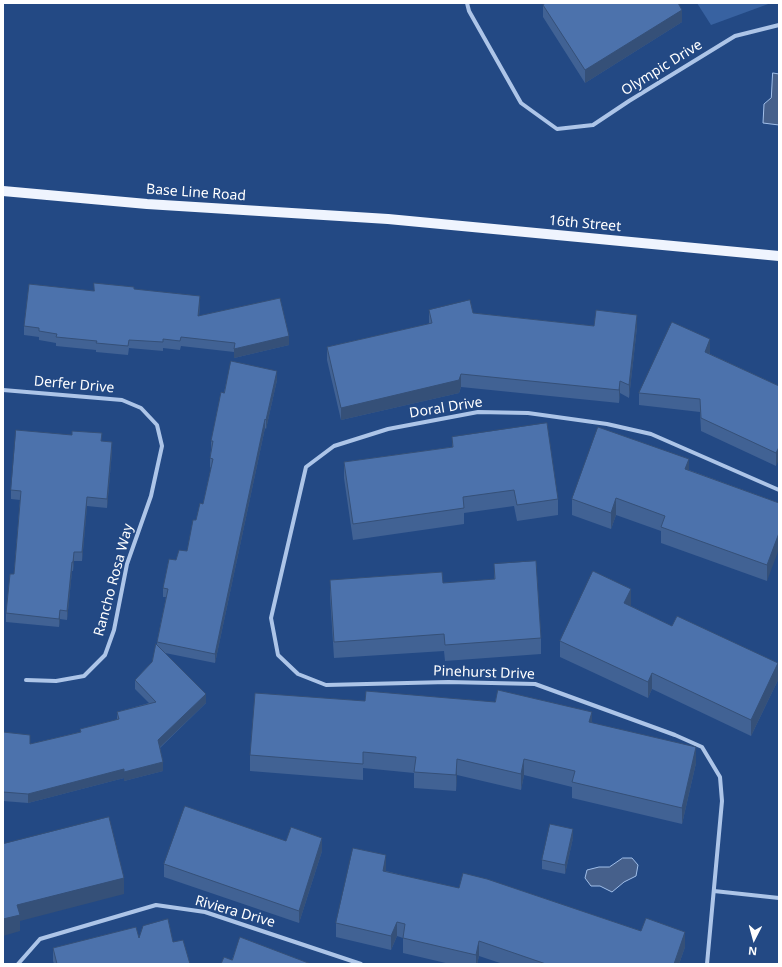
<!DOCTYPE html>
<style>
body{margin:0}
#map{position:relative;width:782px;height:967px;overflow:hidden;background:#234984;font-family:"Noto Sans",sans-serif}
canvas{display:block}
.frame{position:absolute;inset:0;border:4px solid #fff;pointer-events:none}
.north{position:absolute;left:734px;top:919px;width:40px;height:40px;-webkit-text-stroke:3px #234984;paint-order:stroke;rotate:186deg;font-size:11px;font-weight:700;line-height:16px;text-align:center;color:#fff}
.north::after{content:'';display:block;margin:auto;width:14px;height:18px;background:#fff;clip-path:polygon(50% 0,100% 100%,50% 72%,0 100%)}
</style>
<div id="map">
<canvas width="782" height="967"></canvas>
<div class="frame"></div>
<div class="north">N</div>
</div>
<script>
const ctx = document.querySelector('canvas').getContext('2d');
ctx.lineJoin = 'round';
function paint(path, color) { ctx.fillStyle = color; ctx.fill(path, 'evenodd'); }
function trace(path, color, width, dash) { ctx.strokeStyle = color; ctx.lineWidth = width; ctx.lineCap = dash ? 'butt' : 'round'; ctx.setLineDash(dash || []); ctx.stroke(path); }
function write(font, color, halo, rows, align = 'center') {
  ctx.font = font + ' "Noto Sans",sans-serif'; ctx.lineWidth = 3; ctx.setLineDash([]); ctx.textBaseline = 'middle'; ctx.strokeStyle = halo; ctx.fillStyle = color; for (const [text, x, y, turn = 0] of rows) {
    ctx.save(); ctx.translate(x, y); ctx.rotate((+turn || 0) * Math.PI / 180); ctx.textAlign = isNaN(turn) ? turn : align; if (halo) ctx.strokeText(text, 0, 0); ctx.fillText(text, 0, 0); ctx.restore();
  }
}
const green = new Path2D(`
 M 697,3 L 771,3 L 711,25 Z`);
const water = new Path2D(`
 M 773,73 L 779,74 L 779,125 L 763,123 L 764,104 L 771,98 Z
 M 623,858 L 632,858 L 638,865 L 636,876 L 624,882 L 612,892 L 600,886 L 591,886 L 585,878 L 587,870 L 599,867 L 609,867 Z`);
const minor = new Path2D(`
 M 467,3 L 469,11 L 521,103 L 557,129 L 593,125 L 629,101 L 735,36 L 779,25
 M 3,390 L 122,400 L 141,408 L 157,425 L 162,446 L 151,496 L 127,564 L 114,630 L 105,655 L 84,676 L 56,681 L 26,680
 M 714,891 L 779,898
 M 18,964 L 40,939 L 156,905 L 205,912 L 361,964
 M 707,964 L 722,801 L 720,777 L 702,747 L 675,735 L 535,684 L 448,682 L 326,685 L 298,674 L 278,655 L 271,618 L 306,467 L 334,446 L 388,429 L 478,412 L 528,413 L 607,424 L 651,434 L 779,490`);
const primary = new Path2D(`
 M 3,191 L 147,204 L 388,219 L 779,256`);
const wall = new Path2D(`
 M 543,5 L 682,22 L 585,83 L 543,17 Z
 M 134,289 L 200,305 L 199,316 L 289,345 L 234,358 L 234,352 L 181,346 L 180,350 L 163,348 L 163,351 L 129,348 L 128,355 L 96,352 L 96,350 L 56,346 L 56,343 L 39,340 L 39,337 L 24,335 L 24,326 L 94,291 Z
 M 429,310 L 473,313 L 594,326 L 637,327 L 629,398 L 620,393 L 619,403 L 461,387 L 459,393 L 341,420 L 327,360 L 327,347 L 429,324 Z
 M 710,352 L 710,354 L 779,386 L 776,466 L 701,431 L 700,412 L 639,405 L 639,393 Z
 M 277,380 L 266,429 L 265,428 L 215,663 L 165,653 L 206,703 L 160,748 L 163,771 L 124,781 L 124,778 L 28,803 L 3,801 L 3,732 L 30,744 L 80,732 L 80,729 L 117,720 L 117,712 L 149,703 L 135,689 L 135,680 L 152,662 L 157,645 L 157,642 L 166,597 L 163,597 L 163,588 L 176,560 L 187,551 L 196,520 L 203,504 L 211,468 L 210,467 L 210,458 L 211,450 L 211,441 L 224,393 Z
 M 452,437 L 558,499 L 558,515 L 517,521 L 514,506 L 464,513 L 464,524 L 353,540 L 344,478 L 344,462 L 452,447 Z
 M 102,441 L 112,451 L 107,508 L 87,506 L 82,561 L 74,561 L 73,571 L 72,571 L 67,620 L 60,619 L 59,627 L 6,622 L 6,613 L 14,574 L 20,500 L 11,499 L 11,490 Z
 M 689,470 L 779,503 L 767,581 L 661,543 L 661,531 L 616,515 L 611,529 L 572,515 L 572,499 Z
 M 494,564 L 541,638 L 541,654 L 445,661 L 444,651 L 334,658 L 330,596 L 330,580 L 443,583 L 494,580 Z
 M 631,605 L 631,606 L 778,680 L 751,736 L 652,689 L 648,698 L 560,657 L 560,641 Z
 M 592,723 L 696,763 L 682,824 L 572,798 L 572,787 L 524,775 L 521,790 L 457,775 L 456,791 L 414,788 L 414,773 L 363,768 L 363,780 L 250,771 L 250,755 Z
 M 573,838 L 565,874 L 542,869 L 542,860 Z
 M 286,841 L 322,851 L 299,923 L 164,877 L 164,864 Z
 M 386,870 L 386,871 L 685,947 L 679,964 L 503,964 L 479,956 L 477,964 L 450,964 L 403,953 L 403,938 L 397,936 L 391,950 L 336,937 L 336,923 Z
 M 139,938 L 173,942 L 190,964 L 54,964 L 53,961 L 53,948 Z`);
const shadedWall = new Path2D(`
 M 682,10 L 682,22 L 585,83 L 585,70 Z
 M 200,296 L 200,305 L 198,325 L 198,316 Z
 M 637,315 L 637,327 L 629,398 L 629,385 Z
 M 289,336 L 289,345 L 234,358 L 234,349 Z
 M 710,339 L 710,352 L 705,364 L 705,352 Z
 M 277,371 L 277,380 L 266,429 L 266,420 Z
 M 461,374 L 461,387 L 459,393 L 341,420 L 341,408 Z
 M 620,381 L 620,393 L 619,403 L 619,390 Z
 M 265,419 L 265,428 L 215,663 L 215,654 Z
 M 112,442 L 112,451 L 107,508 L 107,499 Z
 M 779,447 L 779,460 L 776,466 L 776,453 Z
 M 689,459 L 689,475 L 685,469 Z
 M 87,497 L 87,506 L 82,561 L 82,552 Z
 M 616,498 L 616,515 L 611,529 L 611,513 Z
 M 779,533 L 779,549 L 767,581 L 767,565 Z
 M 74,552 L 74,561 L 73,571 L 73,562 Z
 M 72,562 L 72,571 L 67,620 L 67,611 Z
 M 631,589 L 631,605 L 624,619 L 624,603 Z
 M 60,610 L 60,619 L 59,627 L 59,619 Z
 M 778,663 L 778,680 L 751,736 L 751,720 Z
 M 652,673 L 652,689 L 648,698 L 648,682 Z
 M 206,694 L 206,703 L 158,749 L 158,740 Z
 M 592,712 L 592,728 L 589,722 Z
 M 696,747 L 696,763 L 682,824 L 682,808 Z
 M 457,759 L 457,775 L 456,791 L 456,775 Z
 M 524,759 L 524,775 L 521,790 L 521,774 Z
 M 163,762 L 163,771 L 124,781 L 124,772 Z
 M 124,769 L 124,778 L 28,803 L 28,794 Z
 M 573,829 L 573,838 L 565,874 L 565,865 Z
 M 322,838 L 322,851 L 299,923 L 299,911 Z
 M 386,855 L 386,870 L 383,885 L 383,871 Z
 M 124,878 L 124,894 L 20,921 L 20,931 L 3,936 L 3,919 L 17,905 Z
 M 397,922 L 397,936 L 391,950 L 391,936 Z
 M 685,932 L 685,947 L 679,964 L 674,964 Z
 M 479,941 L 479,956 L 477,964 L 476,964 L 476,955 Z`);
const building = new Path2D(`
 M 546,3 L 678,3 L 682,10 L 585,70 L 543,5 Z
 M 94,283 L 134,287 L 134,289 L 200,296 L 198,316 L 280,298 L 289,336 L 234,349 L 235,343 L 181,337 L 180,341 L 163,339 L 163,342 L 129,340 L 128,346 L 96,343 L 97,341 L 56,337 L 57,334 L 39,331 L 39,328 L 24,326 L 29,284 L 94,291 Z
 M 470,300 L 473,313 L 594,326 L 596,310 L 637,315 L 629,385 L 620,381 L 619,390 L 461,374 L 459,380 L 341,408 L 327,347 L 432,323 L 429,310 Z
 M 672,322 L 710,339 L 705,352 L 779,386 L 779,447 L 776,453 L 701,418 L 700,399 L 639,393 Z
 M 231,361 L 277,371 L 266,420 L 265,419 L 215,654 L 157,642 L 168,589 L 163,588 L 169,559 L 176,560 L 179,550 L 187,551 L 193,520 L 196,520 L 200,503 L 203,504 L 213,459 L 210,458 L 213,441 L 211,441 L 221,392 L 224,393 Z
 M 547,423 L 558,499 L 517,505 L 514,490 L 463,497 L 464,508 L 353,524 L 344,462 L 453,447 L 452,437 Z
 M 598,427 L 689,459 L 685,469 L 779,503 L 779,533 L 767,565 L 661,527 L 665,516 L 616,498 L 611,513 L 572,499 Z
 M 16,430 L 72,435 L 72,431 L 102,433 L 101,441 L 112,442 L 107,499 L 87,497 L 82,552 L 74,552 L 73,562 L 72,562 L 67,611 L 60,610 L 59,619 L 6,613 L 10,574 L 14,574 L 21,491 L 11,490 Z
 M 536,561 L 541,638 L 445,645 L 444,634 L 334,642 L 330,580 L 442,572 L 443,583 L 495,579 L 494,564 Z
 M 593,571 L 631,589 L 624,603 L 672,626 L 677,616 L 778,663 L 751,720 L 652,673 L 648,682 L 560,641 Z
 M 156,644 L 206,694 L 158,740 L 163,762 L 124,772 L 124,769 L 28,794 L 3,792 L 3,732 L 30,735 L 30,744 L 81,732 L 80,729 L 119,719 L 117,712 L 156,702 L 135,680 L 152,662 Z
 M 498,690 L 592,712 L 589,722 L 696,747 L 682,808 L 572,782 L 575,771 L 524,759 L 521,774 L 457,759 L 456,775 L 414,772 L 416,757 L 363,752 L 363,764 L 250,755 L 255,693 L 365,701 L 366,691 L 495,702 Z
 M 185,806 L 286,841 L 291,827 L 322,838 L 299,911 L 164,864 Z
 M 109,817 L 124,878 L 17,905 L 20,915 L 3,919 L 3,844 Z
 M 550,824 L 573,829 L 565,865 L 542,860 Z
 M 353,848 L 386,855 L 383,871 L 459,888 L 463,873 L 487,879 L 641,931 L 646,918 L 685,932 L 674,964 L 546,964 L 479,941 L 476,955 L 403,938 L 405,924 L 397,922 L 391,936 L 336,923 Z
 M 168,919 L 173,942 L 183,940 L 190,964 L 57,964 L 53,948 L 136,927 L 139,938 L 143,926 Z
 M 240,937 L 311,964 L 221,964 L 224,957 L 232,960 Z`);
const streetNames = [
 ["Olympic Drive",662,68,-32],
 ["Base Line Road",196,193,4],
 ["16th Street",585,224,5],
 ["Derfer Drive",74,385,5],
 ["Doral Drive",446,408,-9],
 ["Rancho Rosa Way",114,580,-75],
 ["Pinehurst Drive",484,673,2],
 ["Riviera Drive",235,912,16]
];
paint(green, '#3862a1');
paint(water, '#46608b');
trace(water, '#a1bfe9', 1);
trace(minor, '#adc5e8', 4);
trace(primary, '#eff4fe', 10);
paint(wall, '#416294');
paint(shadedWall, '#355078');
paint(building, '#4c72ac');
trace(building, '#355078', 1);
write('14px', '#fff', '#234984', streetNames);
</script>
